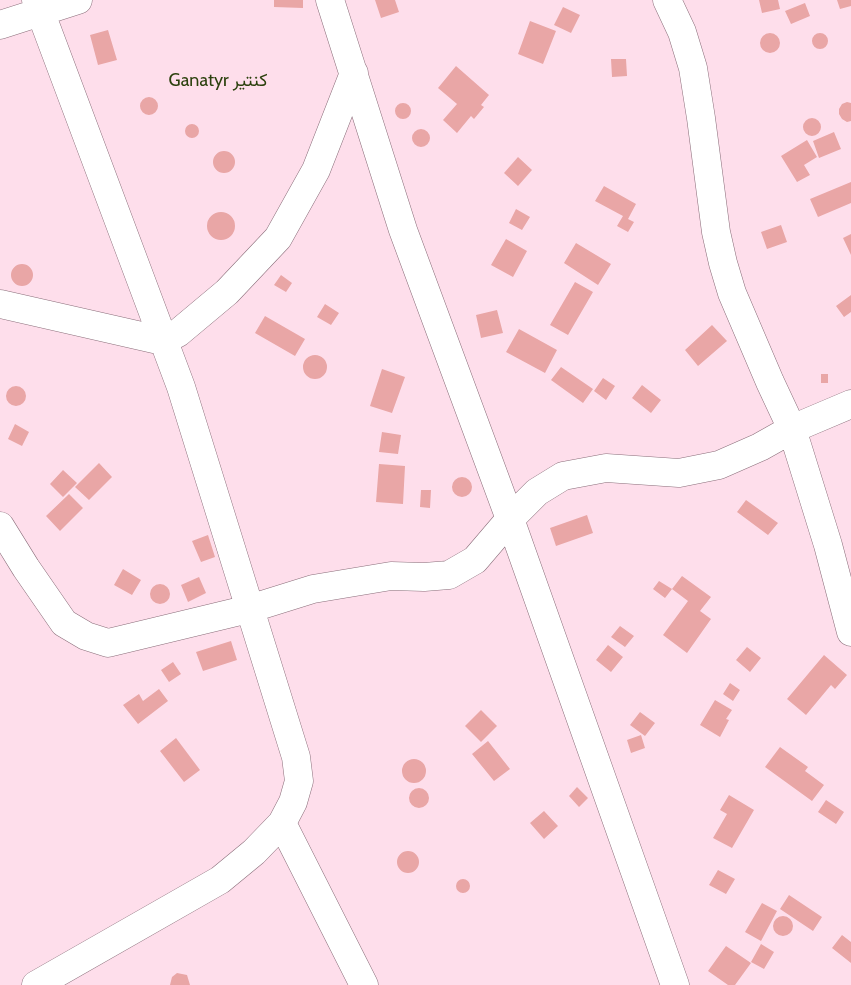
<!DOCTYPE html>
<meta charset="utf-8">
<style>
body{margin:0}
canvas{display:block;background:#fedeeb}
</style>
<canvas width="851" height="985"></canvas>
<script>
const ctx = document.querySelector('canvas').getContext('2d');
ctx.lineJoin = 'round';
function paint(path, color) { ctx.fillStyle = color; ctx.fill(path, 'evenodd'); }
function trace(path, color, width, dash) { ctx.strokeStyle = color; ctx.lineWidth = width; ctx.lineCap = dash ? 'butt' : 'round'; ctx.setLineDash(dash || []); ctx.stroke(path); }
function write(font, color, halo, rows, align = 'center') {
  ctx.font = font + ' Cabin,Vazirmatn,sans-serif'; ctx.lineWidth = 4; ctx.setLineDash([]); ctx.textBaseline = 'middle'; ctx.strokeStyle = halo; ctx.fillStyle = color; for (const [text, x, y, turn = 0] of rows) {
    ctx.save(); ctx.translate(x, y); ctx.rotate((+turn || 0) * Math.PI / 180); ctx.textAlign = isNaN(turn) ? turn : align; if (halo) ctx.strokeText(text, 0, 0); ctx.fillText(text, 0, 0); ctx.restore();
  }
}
const building = new Path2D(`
 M 274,0 L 303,0 L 303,8 L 274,7 Z
 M 375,0 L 395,0 L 399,12 L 381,18 Z
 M 759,0 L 778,0 L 780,9 L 762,13 Z
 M 837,0 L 851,0 L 851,6 L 840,9 Z
 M 805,3 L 810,16 L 791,24 L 785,11 Z
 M 563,7 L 580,15 L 571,33 L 554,25 Z
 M 530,21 L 556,31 L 543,64 L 518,54 Z
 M 108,30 L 117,60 L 98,65 L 90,35 Z
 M760 43a10 10 0 1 1 20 0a10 10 0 1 1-20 0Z
 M812 41a8 8 0 1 1 16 0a8 8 0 1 1-16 0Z
 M 611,59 L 626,59 L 627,76 L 612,77 Z
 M 456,66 L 489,95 L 481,105 L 484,107 L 474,119 L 471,116 L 457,133 L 443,120 L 457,104 L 438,88 Z
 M140 106a9 9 0 1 1 18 0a9 9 0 1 1-18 0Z
 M 847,102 L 851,103 L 851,121 L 847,122 L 842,119 L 839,114 L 839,109 L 842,104 Z
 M395 111a8 8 0 1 1 16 0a8 8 0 1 1-16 0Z
 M803 127a9 9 0 1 1 18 0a9 9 0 1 1-18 0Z
 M185 131a7 7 0 1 1 14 0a7 7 0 1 1-14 0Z
 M412 138a9 9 0 1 1 18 0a9 9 0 1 1-18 0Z
 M 834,132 L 841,149 L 819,158 L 813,141 Z
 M 807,140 L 817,157 L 804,165 L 810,175 L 797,182 L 781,156 Z
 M213 162a11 11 0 1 1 22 0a11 11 0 1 1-22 0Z
 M 518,157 L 532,170 L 518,186 L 504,173 Z
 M 851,182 L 851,203 L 818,217 L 810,199 Z
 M 604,186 L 636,204 L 628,219 L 634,222 L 628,232 L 617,226 L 623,216 L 595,201 Z
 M 516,209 L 530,217 L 522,230 L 509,223 Z
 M207 226a14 14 0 1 1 28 0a14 14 0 1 1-28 0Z
 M 781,225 L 787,242 L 767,249 L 761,232 Z
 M 851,234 L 851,255 L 843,238 Z
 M 506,239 L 527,251 L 513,277 L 491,265 Z
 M 576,243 L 611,264 L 598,285 L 564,263 Z
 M11 275a11 11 0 1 1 22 0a11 11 0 1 1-22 0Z
 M 281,275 L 292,283 L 286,292 L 274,285 Z
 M 575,282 L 593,292 L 568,335 L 550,325 Z
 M 851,295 L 851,312 L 844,317 L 836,306 Z
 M 325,304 L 339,313 L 331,325 L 317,317 Z
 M 497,310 L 503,333 L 481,338 L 476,315 Z
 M 265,316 L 305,339 L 295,356 L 255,333 Z
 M 712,325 L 727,341 L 698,366 L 685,350 Z
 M 519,329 L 557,350 L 545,373 L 506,352 Z
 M303 367a12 12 0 1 1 24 0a12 12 0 1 1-24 0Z
 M 561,367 L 593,389 L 583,403 L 551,380 Z
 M 382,369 L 405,377 L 392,413 L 370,406 Z
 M 821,374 L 828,374 L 828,383 L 821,383 Z
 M 603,378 L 615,386 L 606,400 L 594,391 Z
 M 642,385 L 661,400 L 651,413 L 632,398 Z
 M6 396a10 10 0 1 1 20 0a10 10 0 1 1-20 0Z
 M 15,424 L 29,432 L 22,446 L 8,439 Z
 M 382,432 L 401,435 L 398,454 L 379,452 Z
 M 99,463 L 112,477 L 89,500 L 75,487 Z
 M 379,464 L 405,466 L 403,504 L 376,502 Z
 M 63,470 L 77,483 L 63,497 L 50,484 Z
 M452 487a10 10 0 1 1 20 0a10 10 0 1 1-20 0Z
 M 421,490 L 431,490 L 430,508 L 420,507 Z
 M 69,494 L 83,508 L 60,531 L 46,516 Z
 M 746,500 L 778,523 L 768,535 L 737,512 Z
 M 587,515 L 593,533 L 556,546 L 550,528 Z
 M 208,535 L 215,557 L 201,562 L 192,541 Z
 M 123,569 L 141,580 L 132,595 L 114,585 Z
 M 682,576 L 711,597 L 700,611 L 711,619 L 687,653 L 663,635 L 688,601 L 672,589 Z
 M 199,577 L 206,593 L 188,602 L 181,585 Z
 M 659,581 L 672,589 L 665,598 L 653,589 Z
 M150 594a10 10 0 1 1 20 0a10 10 0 1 1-20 0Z
 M 620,626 L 634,636 L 625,647 L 611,637 Z
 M 231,641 L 237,660 L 203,671 L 196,652 Z
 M 608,645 L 623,657 L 611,672 L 596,660 Z
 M 747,647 L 761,658 L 750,672 L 736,660 Z
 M 824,655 L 847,675 L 835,689 L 831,685 L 806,715 L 787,699 Z
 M 173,662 L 181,674 L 169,682 L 161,670 Z
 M 730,683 L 740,690 L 733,701 L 723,694 Z
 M 159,689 L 168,701 L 138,724 L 123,705 L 139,694 L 143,701 Z
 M 715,700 L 732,710 L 726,719 L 729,720 L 720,737 L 700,725 Z
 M 481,710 L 497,726 L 481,742 L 465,726 Z
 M 640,712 L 655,723 L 645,736 L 630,725 Z
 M 641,735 L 645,748 L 631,753 L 627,740 Z
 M 176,738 L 200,770 L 184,782 L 160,751 Z
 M 488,741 L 510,769 L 494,781 L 472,754 Z
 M 780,747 L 808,767 L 805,771 L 824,785 L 812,801 L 765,767 Z
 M402 771a12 12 0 1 1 24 0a12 12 0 1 1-24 0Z
 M 577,787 L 588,798 L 579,807 L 569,796 Z
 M409 798a10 10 0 1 1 20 0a10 10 0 1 1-20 0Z
 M 729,795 L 754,810 L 732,848 L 713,838 L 727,814 L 720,810 Z
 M 826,800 L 844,812 L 836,824 L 818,812 Z
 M 544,811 L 558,826 L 544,839 L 530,823 Z
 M397 862a11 11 0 1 1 22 0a11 11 0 1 1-22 0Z
 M 718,870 L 735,879 L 726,894 L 709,885 Z
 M456 886a7 7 0 1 1 14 0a7 7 0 1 1-14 0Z
 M 789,895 L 822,917 L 813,931 L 780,909 Z
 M 762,903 L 777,911 L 761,941 L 745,932 Z
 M773 926a10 10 0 1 1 20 0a10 10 0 1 1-20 0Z
 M 842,935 L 851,942 L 851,963 L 832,948 Z
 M 761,944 L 774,952 L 764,969 L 751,962 Z
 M 726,946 L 751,963 L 735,985 L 728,985 L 708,971 Z
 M 177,973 L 187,975 L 190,985 L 170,985 L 172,977 Z`);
const minor = new Path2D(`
 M 36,0 L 181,387 L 296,757 L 299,781 L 293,802 L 282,823 L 364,985
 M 330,0 L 403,230 L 510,519 L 675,985
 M 667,0 L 682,32 L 693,68 L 701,118 L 716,232 L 723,263 L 732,293 L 770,382 L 792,429 L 828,545 L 851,632
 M 0,25 L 78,0
 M 0,304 L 163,341 L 178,333 L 227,292 L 278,238 L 316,170 L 354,73
 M 0,526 L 26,568 L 64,623 L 86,636 L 108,643 L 249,609 L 313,589 L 391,576 L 424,577 L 449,575 L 475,560 L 510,519 L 537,492 L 563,476 L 606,468 L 679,473 L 719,465 L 760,447 L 792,429 L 851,404
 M 36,985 L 220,880 L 254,852 L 282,823`);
const neighbourhoodNames = [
 ["Ganatyr كنتير",218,81]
];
paint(building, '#e9a6a6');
trace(minor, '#8a6e7a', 29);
trace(minor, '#fff', 28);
write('18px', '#2c410e', '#fedeeb', neighbourhoodNames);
</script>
